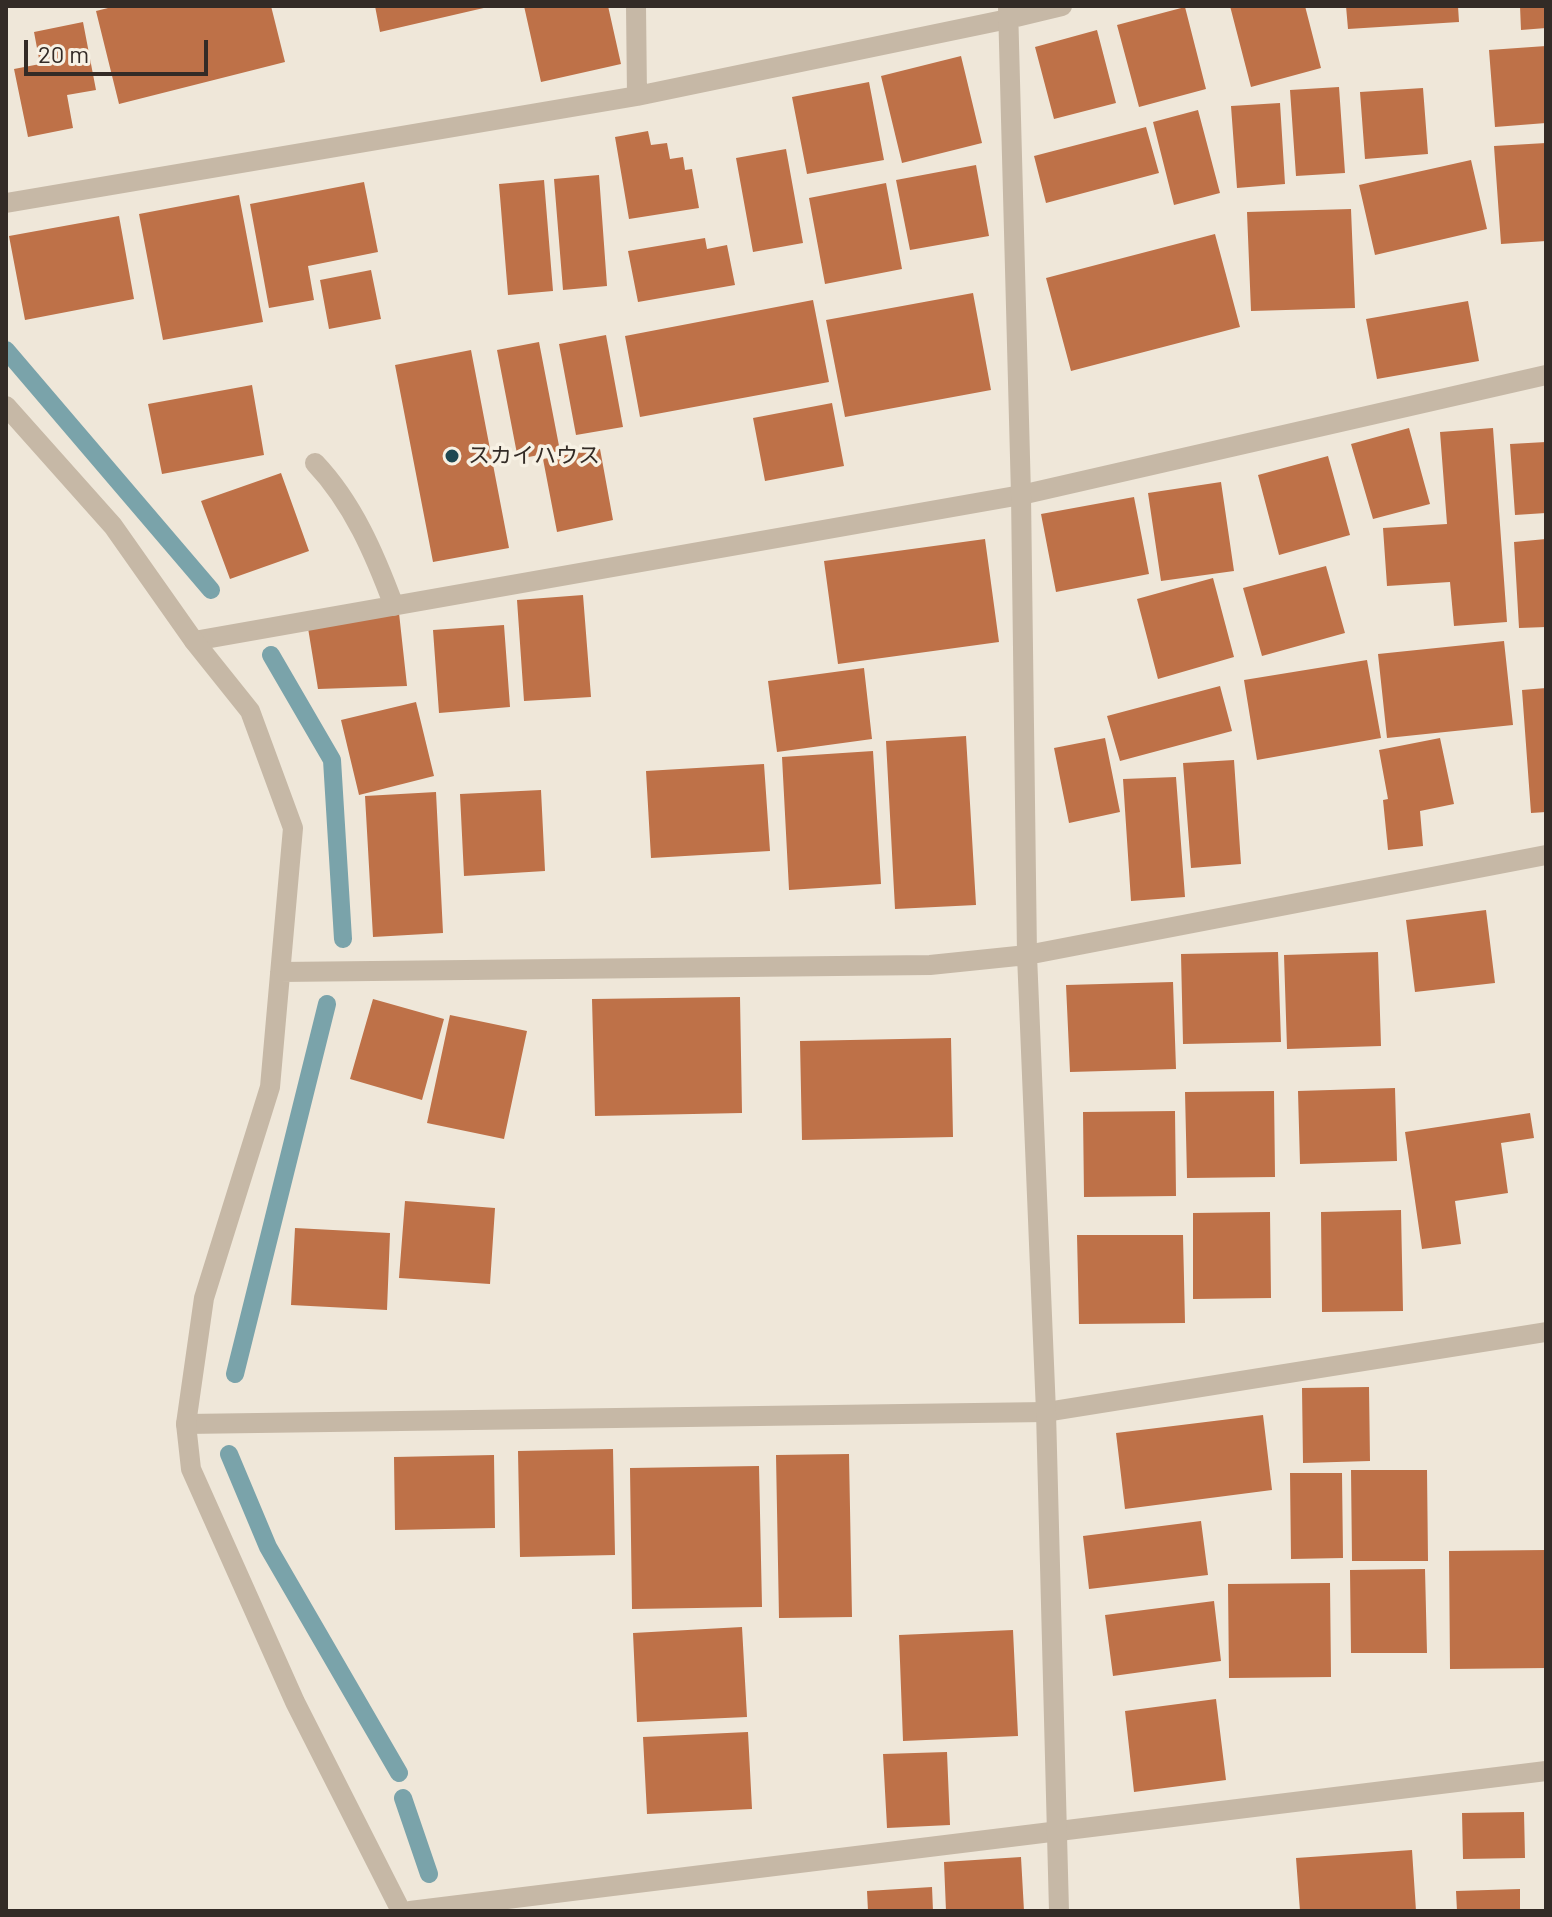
<!DOCTYPE html>
<meta charset="utf-8">
<style>
body{margin:0}
#map{position:relative;width:1552px;height:1917px;overflow:hidden;background:#efe7d9;font-family:Barlow,sans-serif}
canvas{display:block}
.frame{position:absolute;inset:0;border:8px solid #332b26;pointer-events:none}
.scale{position:absolute;left:24px;top:40px;width:184px;height:36px;box-sizing:border-box;border:4px solid #332b26;border-top:0;padding-left:10px;font-size:24px;line-height:28px;white-space:nowrap;color:#332b26;-webkit-text-stroke:6px #f7f1e4;paint-order:stroke}
</style>
<div id="map">
<canvas width="1552" height="1917"></canvas>
<div class="frame"></div>
<div class="scale">20 m</div>
</div>
<script>
const ctx = document.querySelector('canvas').getContext('2d');
ctx.lineJoin = 'round';
function trace(path, color, width, dash) { ctx.strokeStyle = color; ctx.lineWidth = width; ctx.lineCap = dash ? 'butt' : 'round'; ctx.setLineDash(dash || []); ctx.stroke(path); }
function paint(path, color) { ctx.fillStyle = color; ctx.fill(path, 'evenodd'); }
function write(font, color, halo, rows, align = 'center') {
  ctx.font = font + ' Barlow,"Noto Sans JP",sans-serif'; ctx.lineWidth = 7; ctx.setLineDash([]); ctx.textBaseline = 'middle'; ctx.strokeStyle = halo; ctx.fillStyle = color; for (const [text, x, y, turn = 0] of rows) {
    ctx.save(); ctx.translate(x, y); ctx.rotate((+turn || 0) * Math.PI / 180); ctx.textAlign = isNaN(turn) ? turn : align; if (halo) ctx.strokeText(text, 0, 0); ctx.fillText(text, 0, 0); ctx.restore();
  }
}
const stream = new Path2D(`
 M 6,350 L 211,590
 M 271,655 L 332,760 L 343,939
 M 235,1374 L 327,1004
 M 229,1454 L 268,1547 L 399,1773
 M 403,1798 L 429,1874`);
const building = new Path2D(`
 M 116,6 L 271,6 L 285,62 L 119,104 L 96,11 Z
 M 375,6 L 488,6 L 488,7 L 380,32 Z
 M 524,6 L 608,6 L 621,64 L 541,82 Z
 M 1230,6 L 1305,6 L 1321,68 L 1251,87 Z
 M 1346,6 L 1458,6 L 1459,22 L 1348,29 Z
 M 1520,6 L 1546,6 L 1546,28 L 1521,30 Z
 M 1185,7 L 1206,89 L 1139,107 L 1117,25 Z
 M 83,22 L 96,90 L 67,95 L 73,128 L 28,137 L 14,69 L 40,64 L 34,32 Z
 M 1097,30 L 1116,103 L 1054,119 L 1035,47 Z
 M 1546,46 L 1546,123 L 1495,127 L 1489,50 Z
 M 961,56 L 982,143 L 902,163 L 881,76 Z
 M 869,82 L 884,160 L 807,174 L 792,97 Z
 M 1339,87 L 1345,173 L 1296,176 L 1290,90 Z
 M 1423,88 L 1428,154 L 1365,159 L 1360,92 Z
 M 1280,103 L 1285,184 L 1237,188 L 1231,106 Z
 M 1198,110 L 1220,193 L 1174,205 L 1153,122 Z
 M 1146,127 L 1159,173 L 1046,203 L 1034,156 Z
 M 648,131 L 651,145 L 667,143 L 670,159 L 683,157 L 685,170 L 692,169 L 699,208 L 629,219 L 615,137 Z
 M 1546,143 L 1546,241 L 1501,244 L 1494,146 Z
 M 786,149 L 803,243 L 753,252 L 736,158 Z
 M 1471,160 L 1487,229 L 1375,255 L 1359,185 Z
 M 976,165 L 989,236 L 910,250 L 896,180 Z
 M 599,175 L 607,286 L 563,290 L 554,179 Z
 M 544,180 L 553,291 L 508,295 L 499,184 Z
 M 364,182 L 378,252 L 308,266 L 314,300 L 269,308 L 250,204 Z
 M 886,183 L 902,269 L 825,284 L 809,198 Z
 M 239,195 L 263,322 L 163,340 L 139,214 Z
 M 1351,209 L 1355,308 L 1251,311 L 1247,212 Z
 M 119,216 L 134,299 L 25,320 L 9,236 Z
 M 1215,234 L 1240,327 L 1071,371 L 1046,278 Z
 M 705,238 L 707,249 L 727,245 L 735,285 L 638,302 L 628,251 Z
 M 371,270 L 381,319 L 329,329 L 320,280 Z
 M 973,293 L 991,390 L 845,417 L 826,320 Z
 M 813,300 L 829,382 L 640,417 L 625,336 Z
 M 1468,301 L 1479,361 L 1377,379 L 1366,319 Z
 M 606,335 L 623,427 L 576,435 L 559,344 Z
 M 539,342 L 560,451 L 518,459 L 497,350 Z
 M 471,350 L 509,548 L 433,562 L 395,365 Z
 M 252,385 L 264,455 L 162,474 L 148,404 Z
 M 832,403 L 844,466 L 765,481 L 753,418 Z
 M 1409,428 L 1430,504 L 1373,519 L 1351,444 Z
 M 1493,428 L 1507,622 L 1454,626 L 1450,582 L 1387,586 L 1383,528 L 1447,524 L 1440,432 Z
 M 1546,442 L 1546,513 L 1515,515 L 1510,444 Z
 M 600,449 L 613,520 L 557,532 L 543,459 Z
 M 1328,456 L 1350,535 L 1279,555 L 1258,475 Z
 M 281,473 L 309,551 L 230,579 L 201,501 Z
 M 1221,482 L 1234,571 L 1161,581 L 1148,493 Z
 M 1134,497 L 1149,574 L 1056,592 L 1041,514 Z
 M 985,539 L 999,642 L 838,664 L 824,561 Z
 M 1546,539 L 1546,627 L 1519,628 L 1514,542 Z
 M 1326,566 L 1345,633 L 1262,656 L 1243,588 Z
 M 1213,578 L 1234,657 L 1158,679 L 1137,599 Z
 M 583,595 L 591,697 L 524,701 L 517,600 Z
 M 399,613 L 407,686 L 318,689 L 308,628 Z
 M 504,625 L 510,707 L 439,713 L 433,630 Z
 M 1504,641 L 1513,725 L 1387,738 L 1378,654 Z
 M 1367,660 L 1381,738 L 1257,760 L 1244,680 Z
 M 864,668 L 872,739 L 777,752 L 768,681 Z
 M 1220,686 L 1232,731 L 1120,761 L 1107,716 Z
 M 1546,688 L 1546,812 L 1531,813 L 1522,690 Z
 M 416,702 L 434,776 L 359,795 L 341,720 Z
 M 966,736 L 976,905 L 895,909 L 886,741 Z
 M 1105,738 L 1120,812 L 1069,823 L 1054,748 Z
 M 1440,738 L 1454,804 L 1420,811 L 1423,846 L 1388,850 L 1383,800 L 1388,799 L 1379,750 Z
 M 873,751 L 881,884 L 789,890 L 782,757 Z
 M 1234,760 L 1241,864 L 1191,868 L 1183,763 Z
 M 764,764 L 770,851 L 651,858 L 646,771 Z
 M 1176,777 L 1185,897 L 1131,901 L 1123,779 Z
 M 541,790 L 545,871 L 464,876 L 460,794 Z
 M 436,792 L 443,933 L 373,937 L 365,796 Z
 M 1486,910 L 1495,983 L 1415,992 L 1406,920 Z
 M 1278,952 L 1281,1042 L 1183,1044 L 1181,954 Z
 M 1378,952 L 1381,1046 L 1287,1049 L 1284,955 Z
 M 1173,982 L 1176,1069 L 1070,1072 L 1066,985 Z
 M 740,997 L 742,1113 L 595,1116 L 592,999 Z
 M 373,999 L 444,1019 L 422,1100 L 350,1079 Z
 M 450,1015 L 527,1031 L 504,1139 L 427,1123 Z
 M 951,1038 L 953,1137 L 802,1140 L 800,1041 Z
 M 1395,1088 L 1397,1161 L 1300,1164 L 1298,1091 Z
 M 1274,1091 L 1275,1177 L 1187,1178 L 1185,1092 Z
 M 1175,1111 L 1176,1196 L 1084,1197 L 1083,1112 Z
 M 1530,1113 L 1534,1138 L 1501,1143 L 1508,1193 L 1455,1201 L 1461,1244 L 1422,1249 L 1405,1132 Z
 M 405,1201 L 495,1208 L 490,1284 L 399,1278 Z
 M 1401,1210 L 1403,1311 L 1322,1312 L 1321,1212 Z
 M 1270,1212 L 1271,1298 L 1193,1299 L 1193,1213 Z
 M 295,1228 L 390,1233 L 387,1310 L 291,1305 Z
 M 1077,1235 L 1183,1235 L 1185,1323 L 1079,1324 Z
 M 1369,1387 L 1370,1461 L 1303,1463 L 1302,1388 Z
 M 1263,1415 L 1272,1490 L 1125,1509 L 1116,1433 Z
 M 613,1449 L 615,1555 L 520,1557 L 518,1451 Z
 M 849,1454 L 852,1617 L 779,1618 L 776,1455 Z
 M 494,1455 L 495,1528 L 395,1530 L 394,1457 Z
 M 759,1466 L 762,1607 L 632,1609 L 630,1468 Z
 M 1351,1470 L 1427,1470 L 1428,1561 L 1352,1561 Z
 M 1290,1473 L 1342,1473 L 1343,1558 L 1291,1559 Z
 M 1201,1521 L 1208,1575 L 1089,1589 L 1083,1536 Z
 M 1546,1550 L 1546,1668 L 1450,1669 L 1449,1551 Z
 M 1425,1569 L 1427,1653 L 1351,1653 L 1350,1570 Z
 M 1330,1583 L 1331,1677 L 1229,1678 L 1228,1584 Z
 M 1214,1601 L 1221,1661 L 1113,1676 L 1105,1615 Z
 M 742,1627 L 747,1717 L 637,1722 L 633,1633 Z
 M 1013,1630 L 1018,1736 L 903,1741 L 899,1635 Z
 M 1216,1699 L 1226,1780 L 1134,1792 L 1125,1711 Z
 M 748,1732 L 752,1809 L 647,1814 L 643,1737 Z
 M 947,1752 L 950,1825 L 887,1828 L 883,1754 Z
 M 1524,1812 L 1525,1858 L 1463,1859 L 1462,1813 Z
 M 1412,1850 L 1416,1911 L 1300,1911 L 1296,1858 Z
 M 1021,1857 L 1024,1911 L 946,1911 L 944,1862 Z
 M 932,1887 L 933,1911 L 868,1911 L 867,1891 Z
 M 1520,1889 L 1520,1911 L 1457,1911 L 1456,1891 Z`);
const service = new Path2D(`
 M 636,6 L 637,96
 M 6,203 L 637,96 L 1008,19
 M 315,463 C 353,503 375,555 394,606
 M 194,641 L 1021,495 L 1546,375
 M 186,1424 L 1046,1412 L 1546,1332
 M 410,1911 L 1546,1771`);
const minor = new Path2D(`
 M 1008,6 L 1021,495 L 1027,955 L 1046,1412 L 1059,1911
 M 1008,19 L 1062,6
 M 6,406 L 113,526 L 194,641 L 250,711 L 293,828 L 270,1087 L 204,1298 L 186,1424 L 191,1469 L 295,1702 L 401,1911
 M 280,972 L 930,965 L 1027,955 L 1546,855`);
const markers = [
 [452,456,8,"#1f4851"]
];
const poiNames = [
 ["スカイハウス",468,456]
];
trace(stream, '#7aa3aa', 18);
paint(building, '#be7148');
trace(service, '#c6b8a6', 20);
trace(minor, '#c6b8a6', 20);
for (const [x, y, r, color] of markers) { const dot = new Path2D(); dot.arc(x, y, r, 0, 2 * Math.PI); ctx.fillStyle = color; ctx.fill(dot); trace(dot, '#f7f1e4', 3); }
write('22px', '#332b26', '#f7f1e4', poiNames, 'left');
</script>
